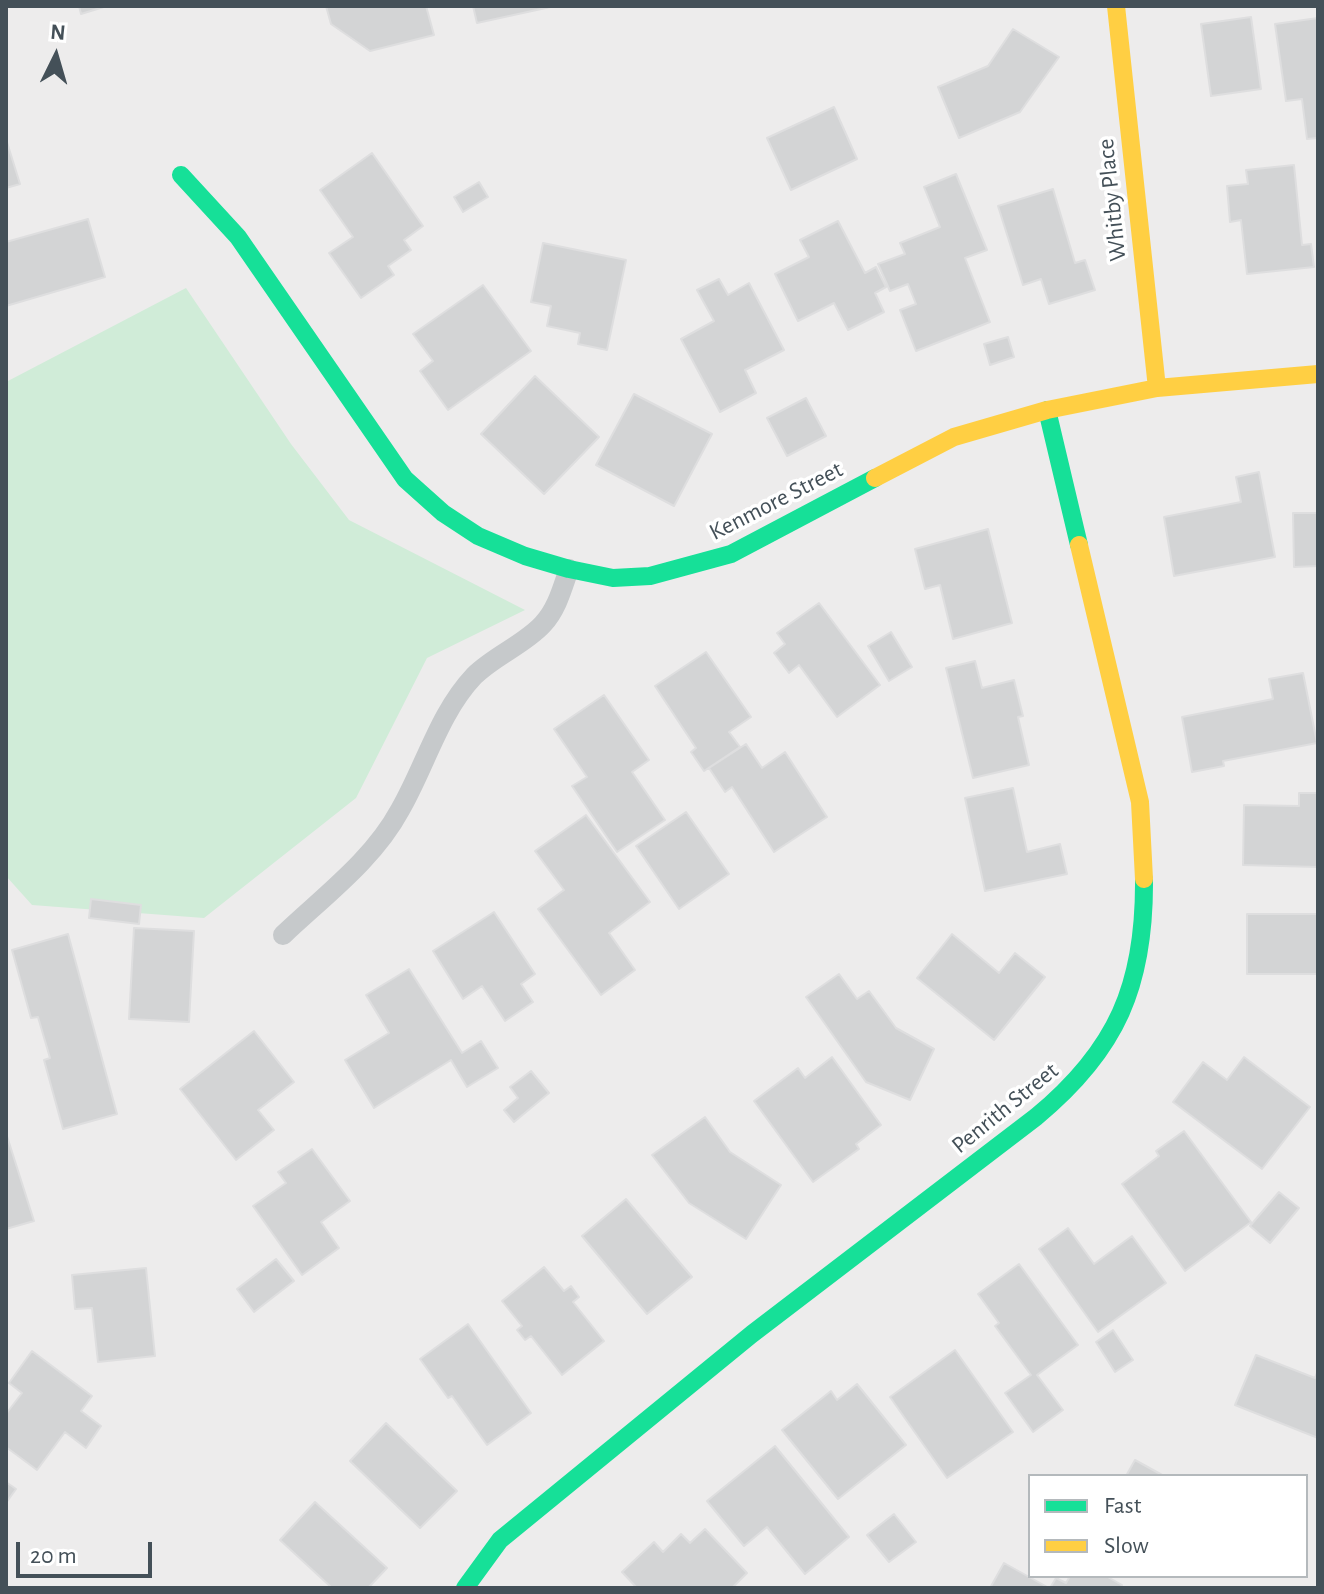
<!DOCTYPE html>
<style>
body{margin:0}
#map{position:relative;width:1324px;height:1594px;overflow:hidden;background:#edecec;font-family:"Alegreya Sans",sans-serif}
canvas{display:block}
.frame{position:absolute;inset:0;border:8px solid #445058;pointer-events:none}
.legend{position:absolute;left:1028px;top:1474px;width:280px;height:104px;box-sizing:border-box;background:#fff;border:2px solid #b4b9bc;margin:0;padding:10px 14px;list-style:none;font-size:24px;color:#445058}
.legend li{display:flex;align-items:center;gap:16px;height:40px}
.legend b{width:40px;border:2px solid #b4b9bc}
.north{position:absolute;left:16px;top:16px;width:80px;height:80px;-webkit-text-stroke:6px #fff;paint-order:stroke;rotate:5deg;font-size:22px;font-weight:700;line-height:32px;text-align:center;color:#445058}
.north::after{content:'';display:block;margin:auto;width:28px;height:36px;background:#445058;clip-path:polygon(50% 0,100% 100%,50% 72%,0 100%)}
.scale{position:absolute;left:16px;top:1542px;width:136px;height:36px;box-sizing:border-box;border:4px solid #445058;border-top:0;padding-left:10px;font-size:24px;line-height:28px;white-space:nowrap;color:#445058;-webkit-text-stroke:6px #fff;paint-order:stroke}
</style>
<div id="map">
<canvas width="1324" height="1594"></canvas>
<div class="frame"></div>
<ul class="legend">
<li><b style="height:10px;background:#16e098"></b>Fast</li>
<li><b style="height:10px;background:#ffcf43"></b>Slow</li>
</ul>
<div class="north">N</div>
<div class="scale">20 m</div>
</div>
<script>
const ctx = document.querySelector('canvas').getContext('2d');
ctx.lineJoin = 'round';
function paint(path, color) { ctx.fillStyle = color; ctx.fill(path, 'evenodd'); }
function trace(path, color, width, dash) { ctx.strokeStyle = color; ctx.lineWidth = width; ctx.lineCap = dash ? 'butt' : 'round'; ctx.setLineDash(dash || []); ctx.stroke(path); }
function write(font, color, halo, rows, align = 'center') {
  ctx.font = font + ' "Alegreya Sans",sans-serif'; ctx.lineWidth = 7; ctx.setLineDash([]); ctx.textBaseline = 'middle'; ctx.strokeStyle = halo; ctx.fillStyle = color; for (const [text, x, y, turn = 0] of rows) {
    ctx.save(); ctx.translate(x, y); ctx.rotate((+turn || 0) * Math.PI / 180); ctx.textAlign = isNaN(turn) ? turn : align; if (halo) ctx.strokeText(text, 0, 0); ctx.fillText(text, 0, 0); ctx.restore();
  }
}
const green = new Path2D(`
 M 186,288 L 291,444 L 349,520 L 525,610 L 427,658 L 356,798 L 204,918 L 32,905 L 6,876 L 6,382 Z`);
const building = new Path2D(`
 M 79,6 L 107,6 L 81,14 Z
 M 326,6 L 426,6 L 434,35 L 370,51 L 331,24 Z
 M 473,6 L 555,6 L 477,23 Z
 M 1251,17 L 1261,89 L 1211,96 L 1201,24 Z
 M 1318,18 L 1318,138 L 1307,139 L 1302,99 L 1286,101 L 1275,24 Z
 M 1013,29 L 1059,57 L 1020,112 L 959,138 L 938,87 L 988,66 Z
 M 834,107 L 857,159 L 791,190 L 767,138 Z
 M 6,139 L 20,184 L 6,188 Z
 M 372,153 L 423,226 L 404,240 L 411,250 L 388,266 L 394,275 L 361,298 L 329,253 L 353,237 L 320,190 Z
 M 1294,165 L 1302,245 L 1311,244 L 1314,267 L 1247,274 L 1241,220 L 1230,222 L 1227,186 L 1248,184 L 1246,170 Z
 M 956,174 L 987,250 L 965,258 L 990,322 L 916,351 L 900,310 L 916,304 L 908,284 L 890,291 L 878,264 L 905,254 L 900,243 L 940,227 L 924,187 Z
 M 479,182 L 488,197 L 463,212 L 454,197 Z
 M 1053,189 L 1075,263 L 1085,260 L 1095,290 L 1049,304 L 1041,279 L 1023,285 L 998,206 Z
 M 88,219 L 105,277 L 6,306 L 6,242 Z
 M 838,221 L 865,273 L 876,267 L 886,287 L 875,293 L 884,312 L 848,330 L 834,303 L 798,321 L 775,274 L 809,257 L 800,240 Z
 M 543,243 L 626,260 L 607,350 L 578,344 L 580,333 L 547,326 L 551,306 L 531,302 Z
 M 719,279 L 728,295 L 749,283 L 784,350 L 745,370 L 756,393 L 720,412 L 681,339 L 714,321 L 697,290 Z
 M 483,285 L 531,351 L 448,410 L 420,371 L 433,361 L 413,334 Z
 M 1008,337 L 1014,357 L 990,365 L 984,344 Z
 M 535,376 L 599,437 L 544,494 L 481,434 Z
 M 634,394 L 712,434 L 674,506 L 596,465 Z
 M 806,398 L 826,436 L 787,456 L 767,418 Z
 M 1259,472 L 1275,557 L 1174,576 L 1164,517 L 1241,502 L 1236,477 Z
 M 1293,513 L 1318,513 L 1318,566 L 1294,567 Z
 M 988,529 L 1012,623 L 953,639 L 940,585 L 925,589 L 915,549 Z
 M 819,603 L 880,685 L 837,717 L 799,665 L 789,673 L 774,653 L 785,644 L 777,633 Z
 M 891,632 L 912,667 L 889,681 L 868,646 Z
 M 706,652 L 751,717 L 729,732 L 740,747 L 704,771 L 691,752 L 696,748 L 655,686 Z
 M 975,661 L 982,688 L 1014,680 L 1023,716 L 1018,717 L 1029,765 L 973,778 L 946,668 Z
 M 1303,673 L 1317,743 L 1223,761 L 1224,766 L 1192,772 L 1182,717 L 1273,699 L 1269,679 Z
 M 604,695 L 649,760 L 632,772 L 665,820 L 617,852 L 572,786 L 587,777 L 554,729 Z
 M 746,744 L 762,768 L 785,752 L 827,817 L 774,852 L 732,787 L 725,792 L 709,768 Z
 M 1013,788 L 1027,852 L 1060,844 L 1067,874 L 985,891 L 965,798 Z
 M 1299,793 L 1318,793 L 1318,867 L 1243,865 L 1244,805 L 1299,806 Z
 M 686,812 L 729,874 L 679,909 L 636,846 Z
 M 586,815 L 650,902 L 609,933 L 635,970 L 601,995 L 538,909 L 564,890 L 535,851 Z
 M 91,899 L 141,905 L 139,924 L 89,918 Z
 M 494,912 L 535,974 L 521,984 L 533,1002 L 505,1021 L 482,986 L 463,999 L 433,951 Z
 M 1247,914 L 1318,914 L 1318,974 L 1247,974 Z
 M 134,928 L 194,931 L 189,1022 L 129,1019 Z
 M 68,934 L 117,1114 L 63,1129 L 44,1060 L 50,1058 L 38,1017 L 31,1018 L 12,950 Z
 M 952,934 L 999,973 L 1015,953 L 1045,977 L 994,1040 L 917,978 Z
 M 409,969 L 462,1053 L 481,1041 L 498,1068 L 467,1087 L 451,1060 L 374,1108 L 345,1060 L 389,1033 L 366,995 Z
 M 839,974 L 857,999 L 869,991 L 896,1028 L 934,1049 L 910,1100 L 866,1082 L 806,997 Z
 M 254,1031 L 294,1082 L 258,1110 L 274,1130 L 236,1160 L 180,1089 Z
 M 832,1057 L 881,1125 L 856,1144 L 859,1149 L 813,1182 L 754,1101 L 798,1068 L 805,1078 Z
 M 1244,1057 L 1310,1107 L 1262,1169 L 1173,1102 L 1203,1062 L 1227,1080 Z
 M 531,1071 L 549,1093 L 514,1122 L 504,1110 L 518,1098 L 510,1087 Z
 M 705,1117 L 730,1152 L 781,1185 L 746,1239 L 689,1203 L 652,1155 Z
 M 1184,1131 L 1251,1222 L 1185,1271 L 1122,1184 L 1159,1156 L 1156,1151 Z
 M 6,1133 L 34,1221 L 6,1229 Z
 M 312,1149 L 350,1201 L 321,1222 L 339,1248 L 302,1275 L 253,1206 L 286,1183 L 278,1172 Z
 M 1279,1192 L 1299,1208 L 1270,1243 L 1250,1226 Z
 M 626,1199 L 692,1277 L 647,1314 L 582,1236 Z
 M 1068,1228 L 1094,1264 L 1132,1236 L 1166,1283 L 1098,1332 L 1039,1249 Z
 M 276,1259 L 294,1281 L 254,1312 L 237,1289 Z
 M 1019,1264 L 1078,1345 L 1037,1375 L 1063,1410 L 1033,1432 L 1005,1393 L 1031,1375 L 995,1326 L 999,1323 L 978,1294 Z
 M 544,1267 L 564,1291 L 571,1286 L 579,1297 L 573,1302 L 604,1341 L 562,1375 L 531,1336 L 525,1340 L 517,1330 L 522,1326 L 502,1301 Z
 M 146,1268 L 155,1356 L 98,1362 L 92,1308 L 75,1309 L 72,1275 Z
 M 468,1324 L 531,1413 L 487,1445 L 452,1396 L 448,1398 L 420,1359 Z
 M 1113,1330 L 1133,1360 L 1115,1372 L 1096,1342 Z
 M 955,1350 L 1013,1432 L 947,1478 L 890,1397 Z
 M 32,1351 L 92,1396 L 81,1411 L 101,1426 L 86,1448 L 65,1432 L 37,1470 L 6,1447 L 6,1414 L 22,1393 L 9,1383 Z
 M 1256,1355 L 1315,1378 L 1318,1370 L 1318,1438 L 1235,1405 Z
 M 857,1384 L 906,1445 L 838,1499 L 782,1430 L 831,1391 L 837,1400 Z
 M 386,1423 L 457,1491 L 420,1528 L 350,1461 Z
 M 775,1446 L 849,1537 L 805,1574 L 767,1527 L 744,1546 L 707,1501 Z
 M 1135,1460 L 1164,1476 L 1126,1476 Z
 M 6,1482 L 16,1489 L 6,1503 Z
 M 315,1502 L 387,1568 L 368,1588 L 332,1588 L 280,1540 Z
 M 894,1514 L 916,1542 L 889,1562 L 867,1535 Z
 M 705,1529 L 747,1573 L 732,1588 L 637,1588 L 622,1572 L 654,1542 L 663,1552 L 681,1534 L 690,1543 Z
 M 1004,1563 L 1049,1588 L 990,1588 Z
 M 1070,1576 L 1106,1576 L 1122,1585 L 1120,1588 L 1050,1588 L 1056,1578 L 1066,1583 Z`);
const lane = new Path2D(`
 M 283,935 C 324,896 373,860 400,810 C 425,767 439,713 474,676 C 494,656 525,644 543,624 C 557,609 562,589 569,569`);
const fast = new Path2D(`
 M 181,175 L 238,237 L 405,479 L 443,513 L 478,536 L 525,556 L 569,569 L 613,578 L 650,576 L 731,554 L 875,478
 M 1047,410 L 1079,545
 M 465,1588 L 500,1540 L 752,1334 L 1036,1117 C 1117,1050 1145,985 1144,879`);
const slow = new Path2D(`
 M 1116,6 L 1157,388
 M 875,478 L 954,437 L 1047,410 L 1157,388 L 1318,374
 M 1079,545 L 1140,802 L 1144,879`);
const streetNames = [
 ["Whitby Place",1112,200,-96],
 ["Kenmore Street",776,501,-27],
 ["Penrith Street",1005,1108,-39]
];
paint(green, '#d0ecd8');
paint(building, '#d3d4d5');
trace(building, '#dededf', 2);
trace(lane, '#c6c9cb', 20);
trace(fast, '#16e098', 18);
trace(slow, '#ffcf43', 18);
write('24px', '#445058', '#fff', streetNames);
</script>
